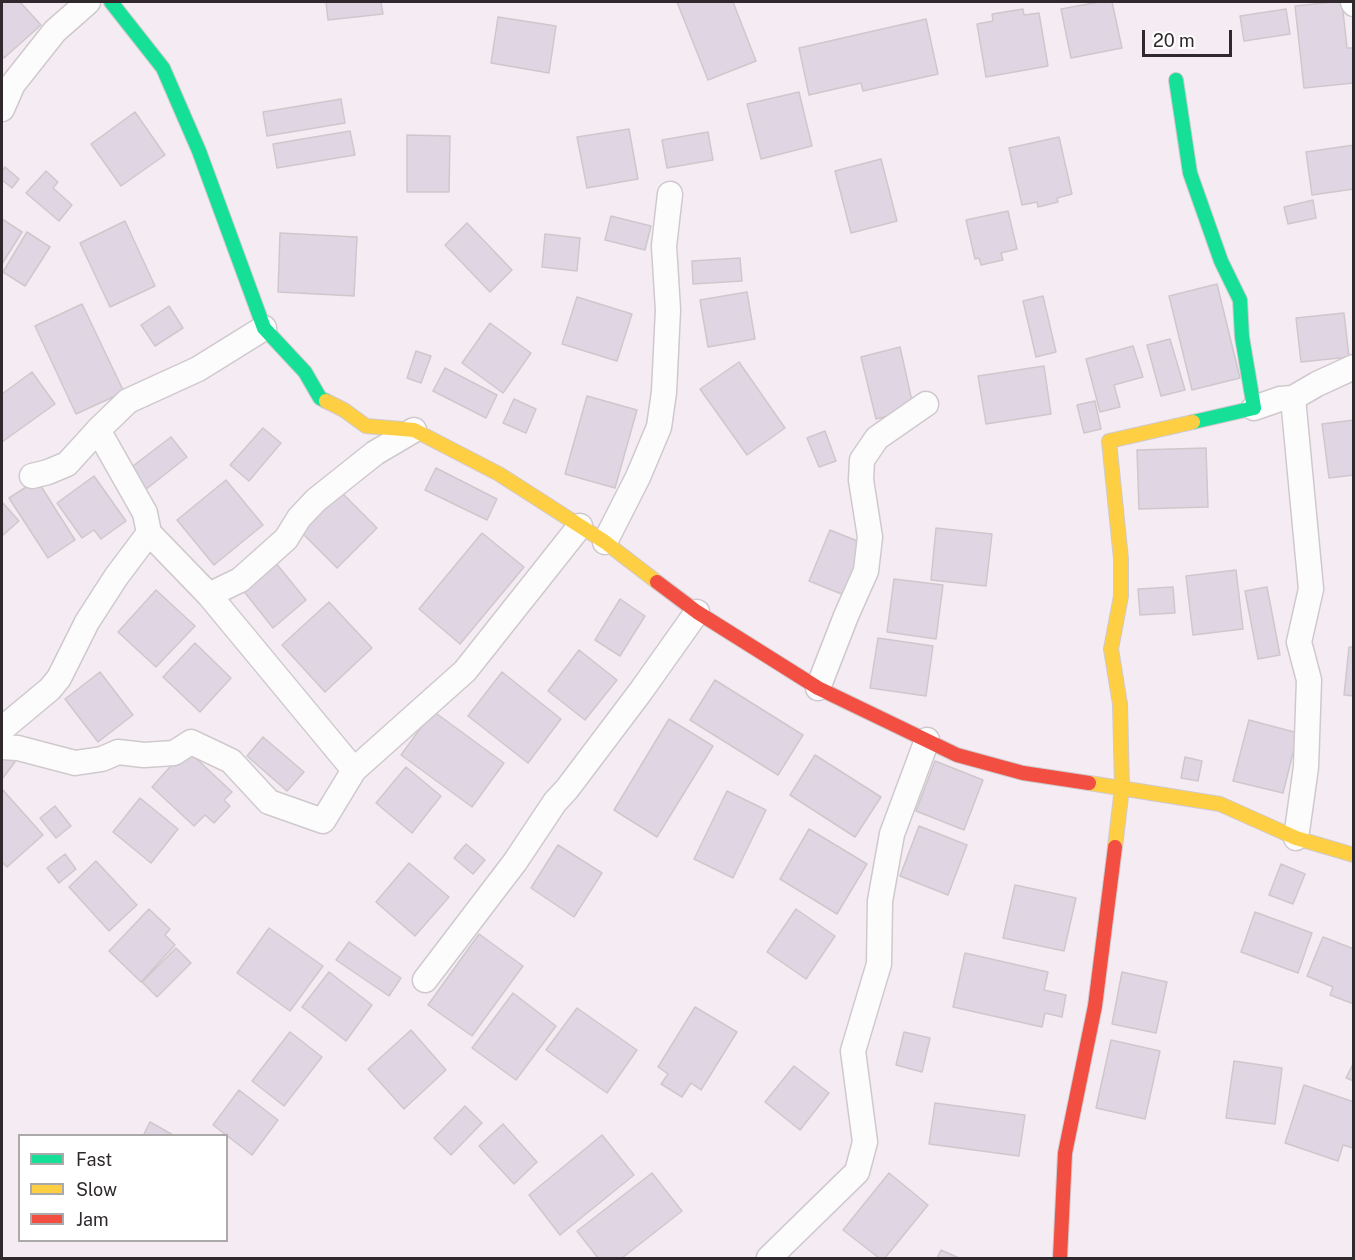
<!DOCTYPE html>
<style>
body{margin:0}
#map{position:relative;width:1355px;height:1260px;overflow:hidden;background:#f4ecf2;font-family:"Public Sans",sans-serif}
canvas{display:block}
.frame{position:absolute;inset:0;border:3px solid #2f292d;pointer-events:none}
.legend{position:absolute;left:18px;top:1134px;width:210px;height:108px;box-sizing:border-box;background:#fff;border:2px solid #aca9ab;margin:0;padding:8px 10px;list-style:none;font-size:18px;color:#2f292d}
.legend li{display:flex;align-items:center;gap:12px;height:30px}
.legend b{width:30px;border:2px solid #aca9ab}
.scale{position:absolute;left:1142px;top:30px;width:90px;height:27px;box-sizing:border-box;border:3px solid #2f292d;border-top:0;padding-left:8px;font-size:18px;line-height:21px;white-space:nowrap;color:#2f292d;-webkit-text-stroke:4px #fff;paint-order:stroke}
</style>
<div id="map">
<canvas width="1355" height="1260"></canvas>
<div class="frame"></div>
<ul class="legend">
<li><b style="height:8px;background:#16e098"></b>Fast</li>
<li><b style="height:8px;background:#ffcf43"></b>Slow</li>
<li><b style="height:8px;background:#f24e42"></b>Jam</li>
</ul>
<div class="scale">20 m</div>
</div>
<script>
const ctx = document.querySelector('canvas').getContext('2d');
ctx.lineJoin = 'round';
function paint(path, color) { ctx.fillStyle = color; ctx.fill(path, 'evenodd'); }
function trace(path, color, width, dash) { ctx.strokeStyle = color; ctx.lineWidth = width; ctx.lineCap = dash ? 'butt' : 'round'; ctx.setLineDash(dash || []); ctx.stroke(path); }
const building = new Path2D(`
 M 2,2 L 20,2 L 41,25 L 4,58 L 2,55 Z
 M 326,2 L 381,2 L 383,14 L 328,20 Z
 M 677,2 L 733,2 L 756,61 L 708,80 Z
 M 1099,2 L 1112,2 L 1122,48 L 1071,58 L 1061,9 Z
 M 1333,2 L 1342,2 L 1347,48 L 1354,48 L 1354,83 L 1304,88 L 1295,6 Z
 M 1023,9 L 1024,15 L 1039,13 L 1048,66 L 986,77 L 977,24 L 993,21 L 992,14 Z
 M 1286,9 L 1290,34 L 1244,41 L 1240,16 Z
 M 498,17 L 556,26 L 549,73 L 491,63 Z
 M 926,19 L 938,74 L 863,91 L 861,83 L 809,95 L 799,48 Z
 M 799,92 L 812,146 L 761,159 L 747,104 Z
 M 341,99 L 345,123 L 267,136 L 263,112 Z
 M 135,112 L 165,155 L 121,186 L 91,144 Z
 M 629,129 L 638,179 L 587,188 L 577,137 Z
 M 350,131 L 355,155 L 277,168 L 273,144 Z
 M 708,132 L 713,160 L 667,168 L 662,140 Z
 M 407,135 L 450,136 L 449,192 L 407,192 Z
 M 1059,137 L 1072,194 L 1057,198 L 1058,202 L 1038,207 L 1037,202 L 1022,205 L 1009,148 Z
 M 1354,145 L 1354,189 L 1312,195 L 1306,152 Z
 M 881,159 L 897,221 L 851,233 L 835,171 Z
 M 5,167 L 19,179 L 12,188 L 2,180 L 2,172 Z
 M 46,171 L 58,182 L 53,188 L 72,205 L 59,221 L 26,193 Z
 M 1313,200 L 1316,218 L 1288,224 L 1284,207 Z
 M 1008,211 L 1017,249 L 1001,253 L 1003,260 L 981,265 L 979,258 L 975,259 L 966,220 Z
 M 611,216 L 651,226 L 645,250 L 605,240 Z
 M 2,219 L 22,232 L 2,264 Z
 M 125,221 L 155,286 L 110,307 L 80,243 Z
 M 467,223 L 512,270 L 490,292 L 445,245 Z
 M 27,232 L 50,247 L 25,286 L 3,272 Z
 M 280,233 L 357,237 L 354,296 L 278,292 Z
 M 545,234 L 580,238 L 577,271 L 542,267 Z
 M 740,258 L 742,281 L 693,284 L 692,261 Z
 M 1217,284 L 1240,378 L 1192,390 L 1169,296 Z
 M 747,292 L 755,339 L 708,347 L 700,300 Z
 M 1043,296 L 1056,352 L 1036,357 L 1023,301 Z
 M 577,297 L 632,314 L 617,361 L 562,344 Z
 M 82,304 L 124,392 L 76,414 L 35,326 Z
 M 169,306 L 183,328 L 155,346 L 141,325 Z
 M 1344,313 L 1349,357 L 1301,362 L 1296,318 Z
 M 490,323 L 531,353 L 503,393 L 462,363 Z
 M 1170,339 L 1185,390 L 1161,396 L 1147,345 Z
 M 1133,346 L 1143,377 L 1114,385 L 1120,407 L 1100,412 L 1086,359 Z
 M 900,347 L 914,410 L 876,419 L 861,357 Z
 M 416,351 L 431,356 L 421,383 L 407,378 Z
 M 739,362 L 785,428 L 747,455 L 700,389 Z
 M 1044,366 L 1051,414 L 986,424 L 978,376 Z
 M 445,368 L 497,395 L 486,418 L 433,391 Z
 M 32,372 L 55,404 L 2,442 L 2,394 Z
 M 587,396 L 637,410 L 615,488 L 565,474 Z
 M 514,399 L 536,409 L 526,433 L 503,423 Z
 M 1095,401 L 1101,429 L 1084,433 L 1077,405 Z
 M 1354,420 L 1354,475 L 1329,478 L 1322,424 Z
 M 263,428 L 281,443 L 249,481 L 230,465 Z
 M 825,431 L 836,461 L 819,467 L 807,438 Z
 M 171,437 L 187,457 L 145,490 L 129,469 Z
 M 1206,448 L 1208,507 L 1139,509 L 1137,450 Z
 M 436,468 L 497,499 L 487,520 L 425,490 Z
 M 94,476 L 126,521 L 101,539 L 94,530 L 82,538 L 57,503 Z
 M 37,480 L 75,540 L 48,558 L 9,498 Z
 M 226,480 L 263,525 L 214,565 L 177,520 Z
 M 341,492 L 377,528 L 337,568 L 301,532 Z
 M 2,502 L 19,521 L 2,536 Z
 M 936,528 L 992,534 L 986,586 L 931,580 Z
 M 830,530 L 875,548 L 854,599 L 809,581 Z
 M 482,533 L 524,567 L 460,644 L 419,609 Z
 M 275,562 L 306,600 L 273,628 L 242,589 Z
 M 1236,570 L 1243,629 L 1193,635 L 1186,576 Z
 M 894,579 L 943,585 L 936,639 L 887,632 Z
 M 1173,587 L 1175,613 L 1140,615 L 1138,589 Z
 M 1267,587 L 1280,655 L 1258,659 L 1245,591 Z
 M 156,590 L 195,626 L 156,667 L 118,632 Z
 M 620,599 L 645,616 L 620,656 L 595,640 Z
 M 329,602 L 372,648 L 325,692 L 282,645 Z
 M 878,638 L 933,646 L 926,696 L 870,688 Z
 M 195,643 L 231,678 L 200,712 L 163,677 Z
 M 1349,647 L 1354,647 L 1354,696 L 1344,695 Z
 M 579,650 L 617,680 L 585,720 L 548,691 Z
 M 100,672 L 133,715 L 98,742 L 65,699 Z
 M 502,672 L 561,719 L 528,763 L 468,716 Z
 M 715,680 L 803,735 L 778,775 L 690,720 Z
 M 433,711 L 504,763 L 472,807 L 401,755 Z
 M 669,719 L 713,746 L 657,837 L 614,810 Z
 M 1249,720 L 1298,733 L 1283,793 L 1233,781 Z
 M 263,737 L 304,772 L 287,791 L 247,756 Z
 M 186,749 L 232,792 L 224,800 L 230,806 L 214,823 L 205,815 L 194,826 L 152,787 Z
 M 2,752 L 15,762 L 2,779 Z
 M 815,755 L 881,797 L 855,837 L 790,795 Z
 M 1185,757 L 1202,761 L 1198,781 L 1181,778 Z
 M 935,761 L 983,780 L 964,830 L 916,811 Z
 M 406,767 L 441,796 L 412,833 L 376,803 Z
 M 2,789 L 43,835 L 7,867 L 2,862 Z
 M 727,791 L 766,810 L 733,878 L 694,859 Z
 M 140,798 L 178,829 L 151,863 L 113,832 Z
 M 55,806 L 71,826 L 56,838 L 40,818 Z
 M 919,826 L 967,845 L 948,895 L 900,876 Z
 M 809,829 L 867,864 L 837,914 L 780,879 Z
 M 466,844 L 485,860 L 473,874 L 454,858 Z
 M 558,845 L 602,873 L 574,917 L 531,888 Z
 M 65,854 L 76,869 L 59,883 L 47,868 Z
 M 96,861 L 137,905 L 109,931 L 69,887 Z
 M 409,863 L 449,897 L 415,936 L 376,902 Z
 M 1281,864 L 1305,874 L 1293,904 L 1269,895 Z
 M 1015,885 L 1076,898 L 1064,951 L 1003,938 Z
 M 149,909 L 170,929 L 165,935 L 175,945 L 141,982 L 109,951 Z
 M 796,909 L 835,936 L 806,979 L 767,952 Z
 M 1255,912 L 1312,933 L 1298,973 L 1241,952 Z
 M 269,928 L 323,966 L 290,1011 L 237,973 Z
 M 479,934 L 523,966 L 472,1036 L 428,1005 Z
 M 1323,937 L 1354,949 L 1354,1004 L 1330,995 L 1333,987 L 1307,976 Z
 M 349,942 L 401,978 L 389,996 L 336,960 Z
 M 176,948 L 191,963 L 157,997 L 142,982 Z
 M 965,953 L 1048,972 L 1044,990 L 1066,995 L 1062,1017 L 1045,1013 L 1042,1027 L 953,1007 Z
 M 329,972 L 372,1005 L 346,1041 L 302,1007 Z
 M 1122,972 L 1167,982 L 1156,1033 L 1112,1024 Z
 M 513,993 L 556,1026 L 516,1080 L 472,1048 Z
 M 695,1007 L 737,1032 L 701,1090 L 691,1083 L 682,1097 L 661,1084 L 668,1074 L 658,1067 Z
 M 577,1008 L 637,1050 L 607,1093 L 546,1050 Z
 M 411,1030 L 446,1070 L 404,1109 L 368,1069 Z
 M 290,1032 L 322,1057 L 284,1106 L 252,1081 Z
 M 904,1032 L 930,1038 L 922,1072 L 896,1065 Z
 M 1111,1040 L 1160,1051 L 1145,1119 L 1096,1108 Z
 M 1234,1061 L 1282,1068 L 1275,1124 L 1226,1118 Z
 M 1354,1062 L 1354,1081 L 1346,1078 Z
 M 794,1066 L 829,1093 L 800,1130 L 765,1102 Z
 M 1304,1085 L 1354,1102 L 1354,1146 L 1353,1148 L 1343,1145 L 1338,1161 L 1285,1143 Z
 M 239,1090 L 278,1120 L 252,1155 L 213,1125 Z
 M 935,1103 L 1025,1115 L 1019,1156 L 929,1144 Z
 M 465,1106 L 482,1123 L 451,1155 L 434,1138 Z
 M 150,1122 L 175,1136 L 143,1136 Z
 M 503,1124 L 537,1162 L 514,1184 L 479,1146 Z
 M 602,1135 L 634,1175 L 560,1235 L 529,1195 Z
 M 652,1173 L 682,1211 L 622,1258 L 598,1258 L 577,1231 Z
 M 889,1173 L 928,1205 L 885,1258 L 879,1258 L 843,1230 Z
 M 941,1250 L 959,1258 L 937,1258 Z`);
const street = new Path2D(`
 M 1353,2 L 1354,4
 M 2,109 L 13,84 L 55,31 L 88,2
 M 1293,398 L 1311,589 L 1299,642 L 1309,680 L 1306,767 L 1296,838
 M 1254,408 L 1280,399 L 1293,398 L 1317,384 L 1354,367
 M 98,430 L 145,513 L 149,533
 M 32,476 L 48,472 L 67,464 L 98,430 L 128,401 L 198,369 L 264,328
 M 605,542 L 638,477 L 659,427 L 664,392 L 668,310 L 664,246 L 670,194
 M 209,595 L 240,580 L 286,539 L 299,518 L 316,500 L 375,453 L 414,430
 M 818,688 L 846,616 L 866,571 L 870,537 L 861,480 L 862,460 L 877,438 L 926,404
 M 2,729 L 50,689 L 59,678 L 87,622 L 116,577 L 149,533 L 209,595 L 354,770
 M 2,747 L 18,748 L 75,763 L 102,759 L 118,752 L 144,755 L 174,753 L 191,742 L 231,761 L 269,802 L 323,821 L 354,770 L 465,671 L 580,526
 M 425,980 L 515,862 L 555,802 L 567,789 L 641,691 L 697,612
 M 769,1258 L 857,1172 L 865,1142 L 853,1051 L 879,964 L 880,901 L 892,834 L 927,740`);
const fast = new Path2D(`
 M 111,2 L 163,68 L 199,151 L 264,328 L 305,372 L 320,398 L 326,401
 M 1176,80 L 1190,173 L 1221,261 L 1240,300 L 1242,337 L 1254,408 L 1193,422`);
const slow = new Path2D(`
 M 326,401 L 344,410 L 366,426 L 414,430 L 499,474 L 605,542 L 657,582
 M 1089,783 L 1220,804 L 1296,838 L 1354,855
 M 1115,847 L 1122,788 L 1120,704 L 1111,649 L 1121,596 L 1121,559 L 1109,441 L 1193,422`);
const jam = new Path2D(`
 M 657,582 L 697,612 L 818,688 L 957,755 L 1023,773 L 1089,783
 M 1060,1258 L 1065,1153 L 1095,1006 L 1115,847`);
paint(building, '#e0d5e2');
trace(building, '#cec8cd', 1.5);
trace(street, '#cfc9cd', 27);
trace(fast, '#cfc9cd', 16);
trace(slow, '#cfc9cd', 16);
trace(jam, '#cfc9cd', 16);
trace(street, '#fdfcfd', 24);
trace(fast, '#16e098', 14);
trace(slow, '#ffcf43', 14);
trace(jam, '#f24e42', 14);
</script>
